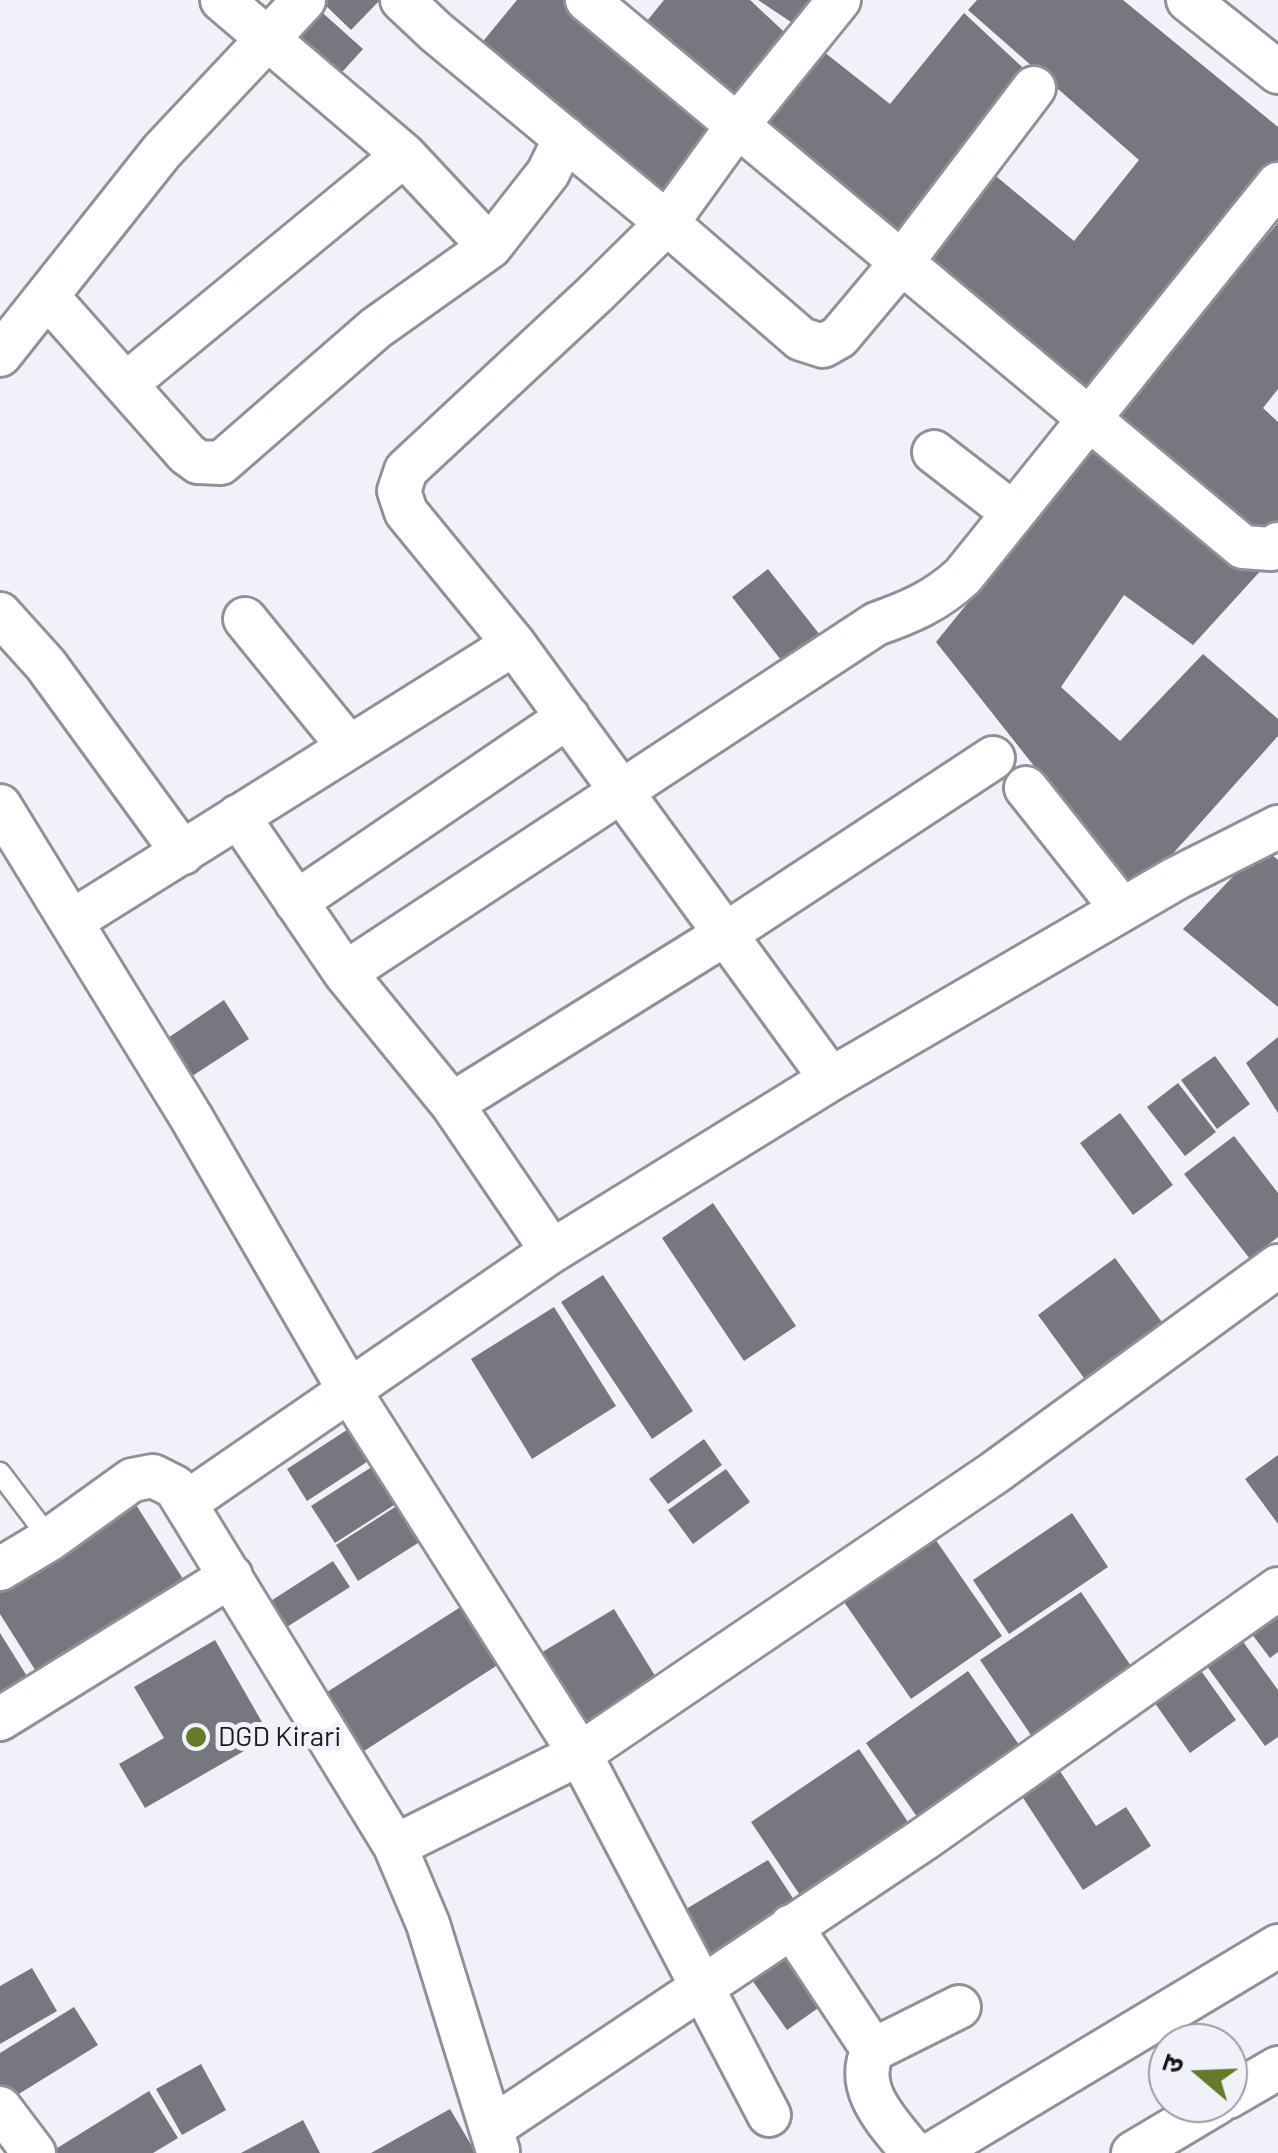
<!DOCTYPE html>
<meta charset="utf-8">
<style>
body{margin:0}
#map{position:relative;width:1278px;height:2153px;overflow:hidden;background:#f1f1fa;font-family:Barlow,"Noto Sans Devanagari",sans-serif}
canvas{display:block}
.north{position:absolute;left:1148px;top:2023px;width:100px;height:100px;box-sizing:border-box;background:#f1f1fa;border:2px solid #9b9ba2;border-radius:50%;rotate:289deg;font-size:28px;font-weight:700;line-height:40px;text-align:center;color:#1a1a1d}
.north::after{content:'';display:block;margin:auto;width:35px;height:45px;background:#657a2b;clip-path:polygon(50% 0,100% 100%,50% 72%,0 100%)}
</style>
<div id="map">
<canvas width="1278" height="2153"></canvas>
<div class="north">उ</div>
</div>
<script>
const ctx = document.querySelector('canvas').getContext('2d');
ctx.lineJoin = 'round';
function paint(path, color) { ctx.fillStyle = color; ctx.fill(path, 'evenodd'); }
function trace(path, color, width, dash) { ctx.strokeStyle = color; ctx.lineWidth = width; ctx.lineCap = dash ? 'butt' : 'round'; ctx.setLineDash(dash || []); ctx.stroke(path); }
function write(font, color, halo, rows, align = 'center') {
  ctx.font = font + ' Barlow,sans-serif'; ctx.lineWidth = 10; ctx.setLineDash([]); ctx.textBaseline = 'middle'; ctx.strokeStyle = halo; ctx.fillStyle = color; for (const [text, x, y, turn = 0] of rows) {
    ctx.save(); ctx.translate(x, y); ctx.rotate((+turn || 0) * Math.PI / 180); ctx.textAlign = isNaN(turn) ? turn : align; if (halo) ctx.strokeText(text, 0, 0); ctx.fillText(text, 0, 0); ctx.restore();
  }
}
const building = new Path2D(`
 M 320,0 L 380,0 L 351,30 Z
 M 517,0 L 565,0 L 724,126 L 663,204 L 475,51 Z
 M 664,0 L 750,0 L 797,44 L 739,116 L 638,32 Z
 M 758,0 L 830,0 L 803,30 Z
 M 977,0 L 1123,0 L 1278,127 L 1278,170 L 1090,408 L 918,268 L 991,172 L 1074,241 L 1139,160 L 968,10 Z
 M 316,7 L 363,49 L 333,82 L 286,40 Z
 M 964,13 L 1035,79 L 903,252 L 755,128 L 824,52 L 890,104 Z
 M 1278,223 L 1278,389 L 1263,408 L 1278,422 L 1278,531 L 1266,544 L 1113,419 Z
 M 1103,436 L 1264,567 L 1193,645 L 1124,595 L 1061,687 L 1120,741 L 1203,654 L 1278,719 L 1278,736 L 1136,895 L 936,642 Z
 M 768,569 L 824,640 L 788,669 L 732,597 Z
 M 1262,846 L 1278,860 L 1278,1007 L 1183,929 Z
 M 224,1000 L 249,1039 L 183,1082 L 159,1044 Z
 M 1278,1037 L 1278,1113 L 1246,1063 Z
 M 1215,1056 L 1250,1104 L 1217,1129 L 1181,1080 Z
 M 1178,1083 L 1216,1132 L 1185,1156 L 1147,1107 Z
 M 1120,1113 L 1173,1185 L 1133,1215 L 1080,1143 Z
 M 1234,1136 L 1278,1193 L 1278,1237 L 1250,1259 L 1184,1174 Z
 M 713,1203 L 796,1326 L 744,1361 L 662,1238 Z
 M 1115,1258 L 1170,1333 L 1092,1389 L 1038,1315 Z
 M 603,1275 L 693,1411 L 652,1439 L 561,1302 Z
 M 554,1307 L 616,1406 L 532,1459 L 471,1359 Z
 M 356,1424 L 376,1456 L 307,1501 L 287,1469 Z
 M 704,1439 L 722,1465 L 668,1504 L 649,1479 Z
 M 1278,1455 L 1278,1524 L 1245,1479 Z
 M 381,1461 L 405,1498 L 335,1543 L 311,1506 Z
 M 726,1469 L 750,1502 L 693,1544 L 668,1510 Z
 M 133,1500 L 190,1590 L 44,1684 L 0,1614 L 0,1586 Z
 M 406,1500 L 429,1536 L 358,1581 L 336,1545 Z
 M 1072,1513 L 1108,1567 L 1009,1634 L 973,1580 Z
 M 933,1536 L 1002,1636 L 911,1699 L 842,1599 Z
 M 333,1561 L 350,1587 L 282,1630 L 266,1604 Z
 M 1081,1592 L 1135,1672 L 1035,1741 L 980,1660 Z
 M 470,1601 L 507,1659 L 364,1751 L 327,1692 Z
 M 1278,1605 L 1278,1652 L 1270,1658 L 1248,1629 Z
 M 614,1609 L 665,1692 L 584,1741 L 534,1657 Z
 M 0,1633 L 35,1689 L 0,1710 Z
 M 1241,1639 L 1278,1690 L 1278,1737 L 1265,1746 L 1206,1665 Z
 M 215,1640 L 270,1736 L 145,1808 L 119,1764 L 164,1738 L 134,1687 Z
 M 1197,1665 L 1236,1720 L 1190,1753 L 1152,1699 Z
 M 968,1671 L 1024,1752 L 922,1824 L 866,1743 Z
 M 859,1749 L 914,1831 L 806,1904 L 751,1822 Z
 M 1054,1762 L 1096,1826 L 1126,1807 L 1151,1846 L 1083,1890 L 1016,1787 Z
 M 768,1860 L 800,1909 L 711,1957 L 686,1909 Z
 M 789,1939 L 831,1999 L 787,2030 L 745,1970 Z
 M 32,1968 L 57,2011 L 0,2044 L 0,1986 Z
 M 74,2007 L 98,2045 L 9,2100 L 0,2084 L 0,2053 Z
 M 201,2064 L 226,2110 L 182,2135 L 156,2089 Z
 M 149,2091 L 178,2138 L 153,2153 L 55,2153 L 54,2150 Z
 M 450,2109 L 476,2153 L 371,2153 Z
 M 303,2120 L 320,2153 L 241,2153 Z`);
const service = new Path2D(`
 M 0,1473 L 50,1539`);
const minor = new Path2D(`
 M 222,0 L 404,155 L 490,247
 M 402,0 L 436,32 L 667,223 L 801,339 L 823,346 L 839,337 L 902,262 L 1034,88
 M 587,0 L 1243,547 L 1271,549 L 1278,544
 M 1188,0 L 1278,72
 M 48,297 L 187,454 L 198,462 L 221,463 L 376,328 L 490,247 L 548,173 L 565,138
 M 0,355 L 162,151 L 304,0
 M 126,384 L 404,155
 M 934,452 L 1013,513
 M 0,614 L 46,665 L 183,853
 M 245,619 L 349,747
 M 1026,788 L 1122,909
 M 0,806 L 191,1117 L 349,1390 L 580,1754 L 769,2115
 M 238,816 L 345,973 L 452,1104 L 552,1251
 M 296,902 L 568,717
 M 72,921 L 514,644
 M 345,973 L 876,624 C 910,612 936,601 963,576 L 1278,184
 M 831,1079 L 514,644 L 406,512 L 399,491 L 406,470 L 595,294 L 667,223 L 737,126 L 839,0
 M 452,1104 L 727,933 L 993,758
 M 187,1502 L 552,1251 L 831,1079 L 1175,879 L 1278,827
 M 0,1569 L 50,1539 L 132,1480 L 153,1476 L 175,1487 L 395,1846 L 428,1924 L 498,2151
 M 0,1719 L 231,1576
 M 395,1846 L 580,1754 L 994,1473 L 1278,1266
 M 791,1926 L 873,2050 C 853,2090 890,2124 913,2153
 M 873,2050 L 959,2007
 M 1228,2097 L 1278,2068
 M 0,2108 L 34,2153
 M 493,2127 L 924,1839 L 1278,1589
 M 933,2153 L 1278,1946
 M 1133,2153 L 1217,2103`);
const markers = [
 [196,1737,12,"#657a2b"]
];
const poiNames = [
 ["DGD Kirari",218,1737]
];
paint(building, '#77777f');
trace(service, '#909098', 25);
trace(minor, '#909098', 48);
trace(service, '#fff', 20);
trace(minor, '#fff', 42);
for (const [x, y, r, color] of markers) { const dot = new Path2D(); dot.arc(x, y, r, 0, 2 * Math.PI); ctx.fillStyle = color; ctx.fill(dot); trace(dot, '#f1f1fa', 4); }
write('28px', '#1a1a1d', '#f1f1fa', poiNames, 'left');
</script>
